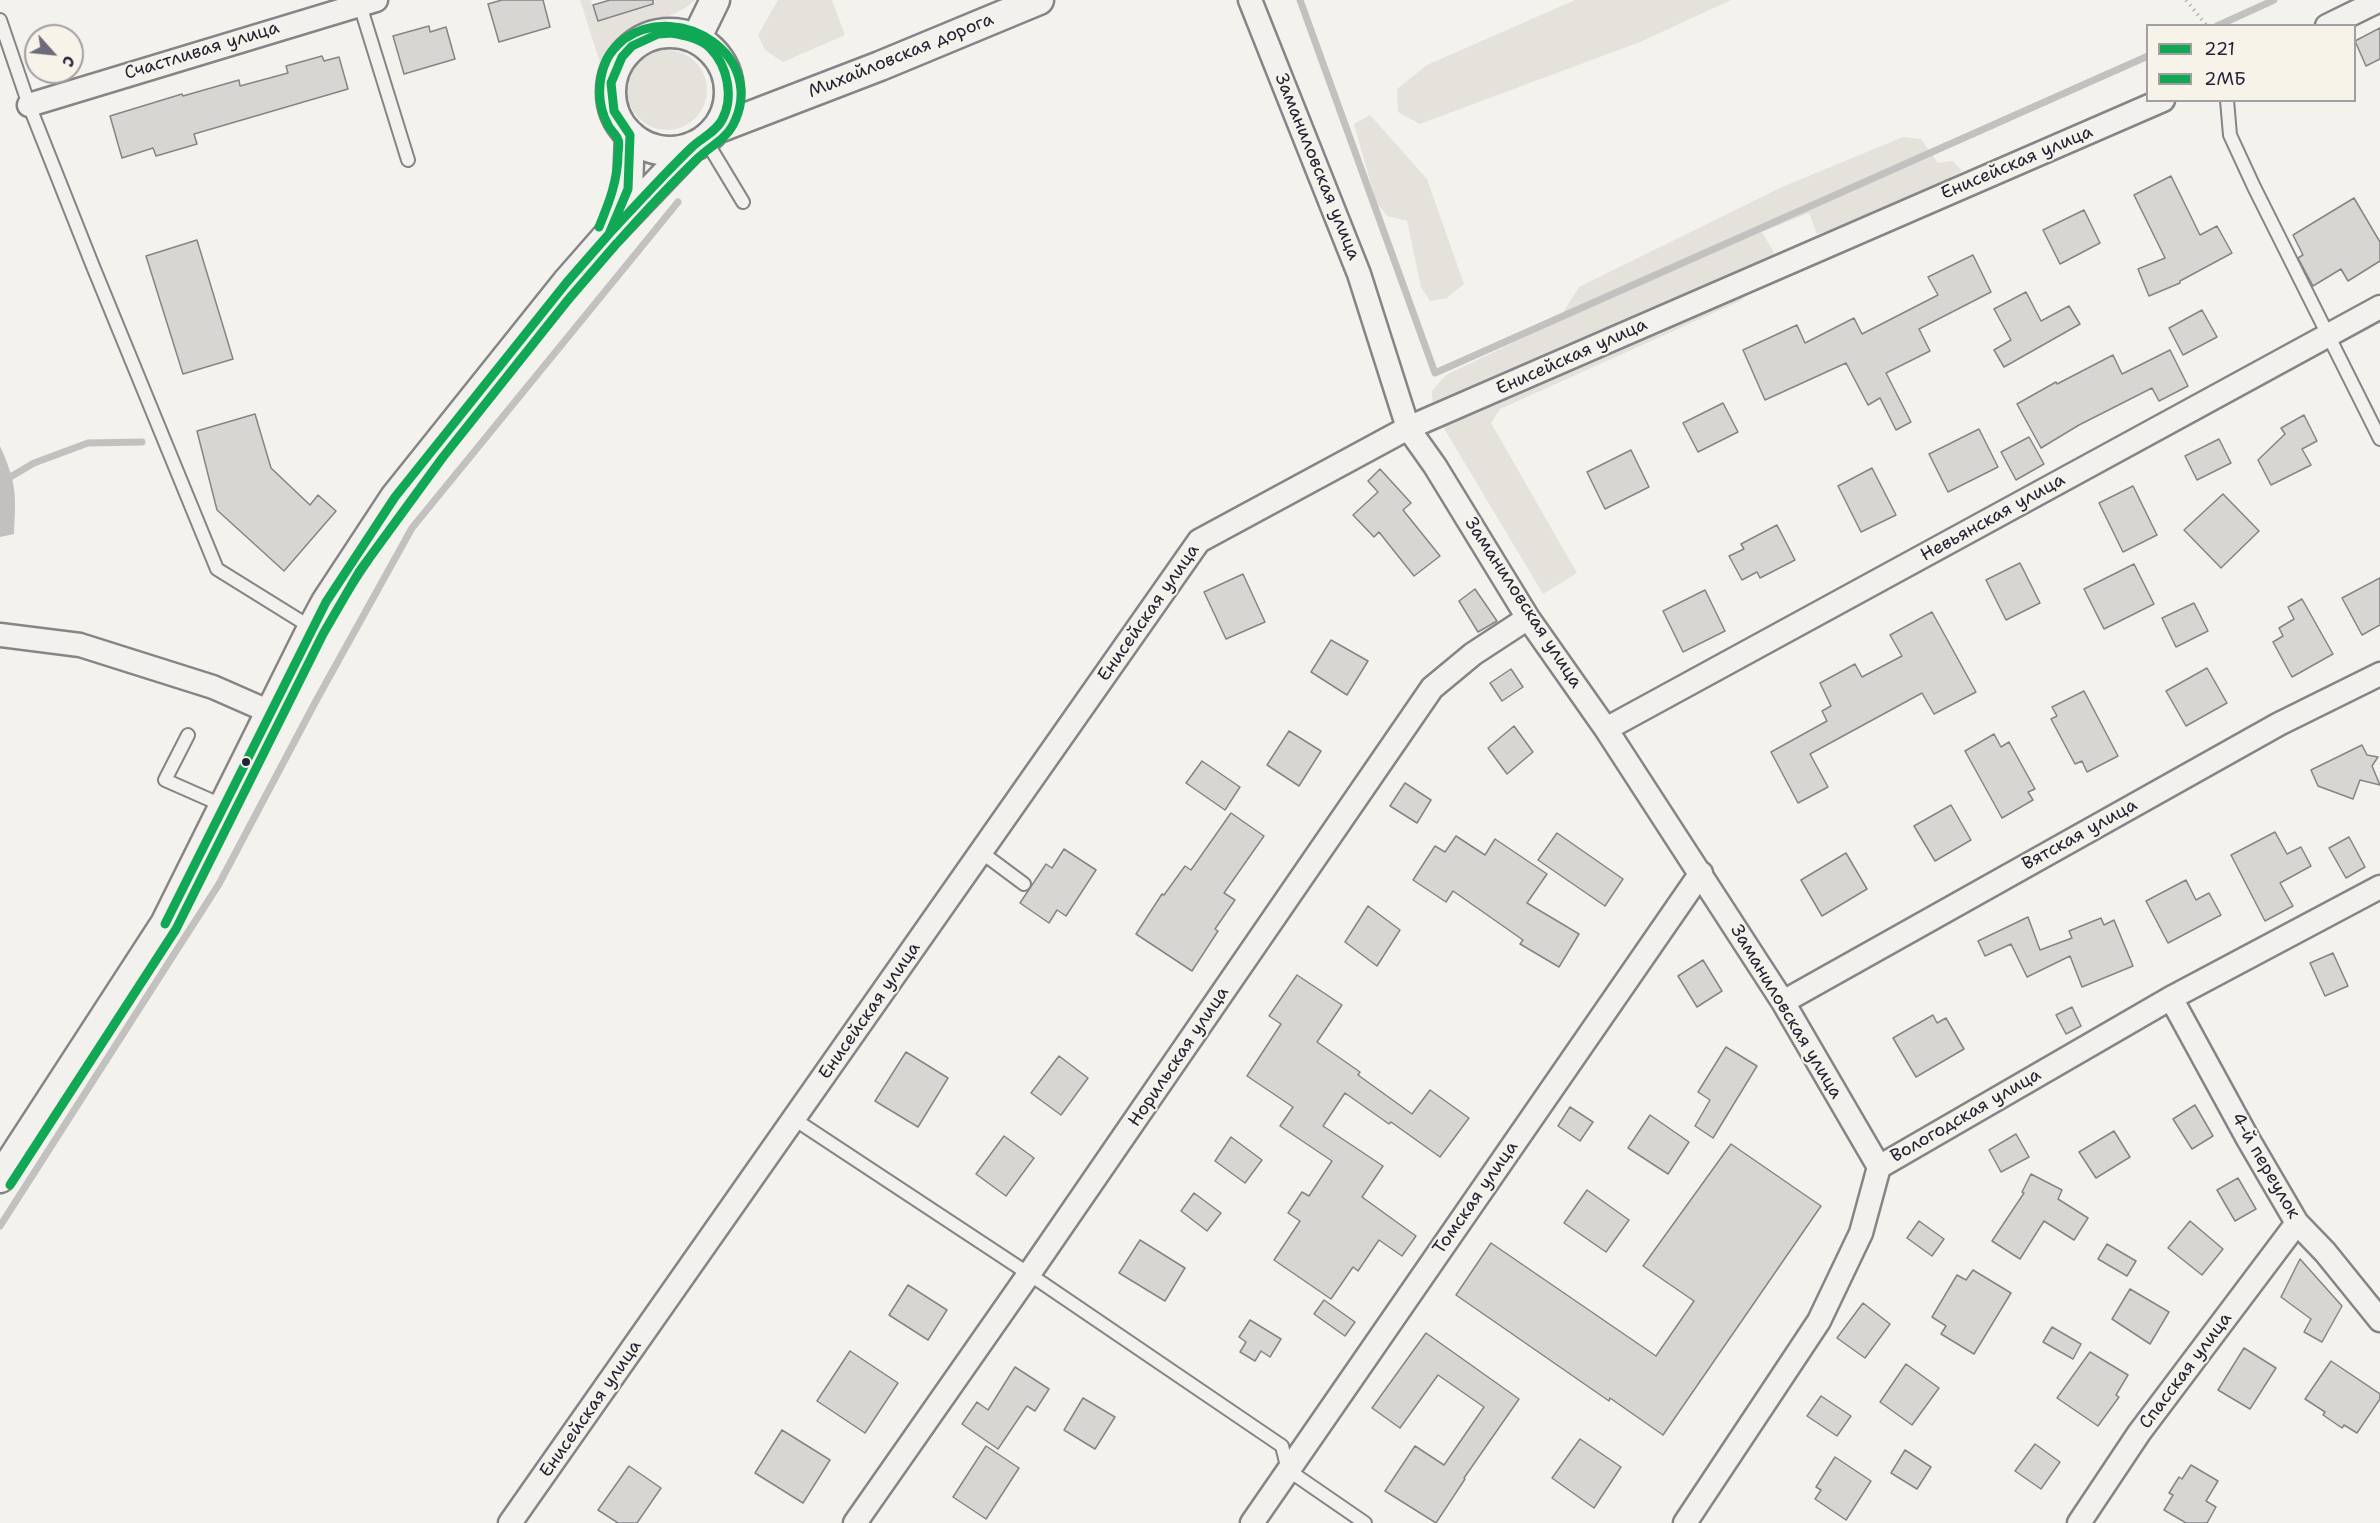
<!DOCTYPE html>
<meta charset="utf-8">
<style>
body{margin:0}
#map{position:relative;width:2380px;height:1523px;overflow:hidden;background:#f4f2ec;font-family:"Shantell Sans",sans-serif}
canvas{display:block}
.legend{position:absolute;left:2146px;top:24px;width:210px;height:78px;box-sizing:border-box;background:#f7f3e8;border:2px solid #a29fa3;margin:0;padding:8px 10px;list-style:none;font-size:18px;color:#22223b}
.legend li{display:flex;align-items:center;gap:12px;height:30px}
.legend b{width:30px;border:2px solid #a29fa3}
.north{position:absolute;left:24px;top:24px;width:60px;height:60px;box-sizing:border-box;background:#f7f3e8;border:2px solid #a29fa3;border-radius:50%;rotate:117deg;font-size:16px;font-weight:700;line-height:24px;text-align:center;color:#22223b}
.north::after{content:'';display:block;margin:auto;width:21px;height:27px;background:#6c6b79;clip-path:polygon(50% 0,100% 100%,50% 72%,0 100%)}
</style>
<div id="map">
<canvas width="2380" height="1523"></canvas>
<ul class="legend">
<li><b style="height:8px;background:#10a855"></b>221</li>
<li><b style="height:8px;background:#10a855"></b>2МБ</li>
</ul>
<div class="north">С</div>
</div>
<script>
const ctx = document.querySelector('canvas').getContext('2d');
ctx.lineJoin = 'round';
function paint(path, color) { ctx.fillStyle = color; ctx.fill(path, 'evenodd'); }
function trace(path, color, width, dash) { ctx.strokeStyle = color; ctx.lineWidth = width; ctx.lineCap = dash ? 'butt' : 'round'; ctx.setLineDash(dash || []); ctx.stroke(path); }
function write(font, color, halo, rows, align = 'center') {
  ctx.font = font + ' "Shantell Sans",sans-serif'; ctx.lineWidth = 4.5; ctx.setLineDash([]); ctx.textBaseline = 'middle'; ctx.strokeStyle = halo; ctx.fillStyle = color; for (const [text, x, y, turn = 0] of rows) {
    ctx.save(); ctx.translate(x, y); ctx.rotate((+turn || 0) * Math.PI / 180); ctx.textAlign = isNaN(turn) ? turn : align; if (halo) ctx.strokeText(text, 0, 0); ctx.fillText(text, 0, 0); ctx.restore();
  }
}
const green = new Path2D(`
 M 580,0 L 591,0 L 598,21 L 651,6 L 650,0 L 695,0 C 662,30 620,17 601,66 Z
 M 778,0 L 832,0 L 845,35 L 783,62 L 765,50 L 758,35 Z
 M 1575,0 L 1731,0 L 1640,42 L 1420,124 L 1398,112 L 1397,89 L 1427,65 Z
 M627 90a40 40 0 1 1 80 0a40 40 0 1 1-80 0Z
 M 1370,115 L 1427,179 L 1464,284 L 1447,298 L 1430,301 L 1421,287 L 1407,221 L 1387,216 L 1376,202 L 1354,124 Z
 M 1903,137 L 1921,139 L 1938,163 L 1953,161 L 1962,171 L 1944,182 L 1831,230 L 1817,234 L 1809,213 L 1762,232 L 1779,261 L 1773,272 L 1740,301 L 1500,409 L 1491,423 L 1577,573 L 1543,594 L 1433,410 L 1432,391 L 1446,375 L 1558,321 L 1579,287 L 1782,187 Z`);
const water = new Path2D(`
 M 0,446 C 17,484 16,494 14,534 L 0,537 Z`);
const stream = new Path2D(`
 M 1300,0 L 1435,373 L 2148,56
 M 2217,26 L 2274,0
 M 0,483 L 34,463 L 88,443 L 142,442
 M 0,1226 L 219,884 L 317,699 L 412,528 L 678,202`);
const building = new Path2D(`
 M 502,0 L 543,0 L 550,27 L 499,42 L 488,4 Z
 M 610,0 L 653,0 L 653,4 L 598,21 L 593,5 Z
 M 429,26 L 430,32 L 446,27 L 455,59 L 404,74 L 393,36 Z
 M 2380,28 L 2380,59 L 2366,66 L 2355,41 Z
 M 322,56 L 324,61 L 339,57 L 348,89 L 194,134 L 197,144 L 156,156 L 153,148 L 122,158 L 110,116 L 182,94 L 183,96 L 239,80 L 240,86 L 288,73 L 286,66 Z
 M 2171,176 L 2200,235 L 2217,226 L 2232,253 L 2180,281 L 2180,283 L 2149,296 L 2138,269 L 2165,258 L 2134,195 Z
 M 2354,198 L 2380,242 L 2380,261 L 2348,281 L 2341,269 L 2313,286 L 2298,258 L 2303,255 L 2293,235 Z
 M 2084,210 L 2100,243 L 2060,264 L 2043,230 Z
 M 197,240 L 233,359 L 183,374 L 146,256 Z
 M 1973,255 L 1991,292 L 1919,329 L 1930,351 L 1886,373 L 1911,422 L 1896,430 L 1880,398 L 1868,405 L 1846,363 L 1765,400 L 1743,350 L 1797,325 L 1805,343 L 1854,318 L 1862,334 L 1938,295 L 1928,277 Z
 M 2026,292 L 2041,321 L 2069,306 L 2080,324 L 2004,367 L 1994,350 L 2011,340 L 1994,309 Z
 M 2202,310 L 2217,337 L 2183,355 L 2169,328 Z
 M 2170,350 L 2188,386 L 2159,401 L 2152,388 L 2079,425 L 2041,448 L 2017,404 L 2056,382 L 2057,384 L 2113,355 L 2122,374 Z
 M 1723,403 L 1738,432 L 1698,452 L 1683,423 Z
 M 255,414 L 271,468 L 310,505 L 318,495 L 336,511 L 284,571 L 217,510 L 197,431 Z
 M 2304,415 L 2317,441 L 2302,449 L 2311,465 L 2271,485 L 2258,460 L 2285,434 L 2281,428 Z
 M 1979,429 L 1998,467 L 1948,492 L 1929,454 Z
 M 2029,437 L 2044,464 L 2016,480 L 2001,452 Z
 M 2219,439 L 2231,463 L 2197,480 L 2185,456 Z
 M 1631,450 L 1649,487 L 1605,509 L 1587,472 Z
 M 1872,468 L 1896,515 L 1861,532 L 1838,486 Z
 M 1380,469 L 1411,503 L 1403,510 L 1440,556 L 1414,576 L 1379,532 L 1374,537 L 1353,515 L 1378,492 L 1368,481 Z
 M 2133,486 L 2157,535 L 2123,552 L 2099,503 Z
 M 2223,494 L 2259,531 L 2221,568 L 2184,530 Z
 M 1777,525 L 1795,560 L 1760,578 L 1757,572 L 1742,580 L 1729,556 L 1744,549 L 1741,544 Z
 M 2020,563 L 2040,603 L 2006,620 L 1986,580 Z
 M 2134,564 L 2154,604 L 2104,629 L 2084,589 Z
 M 1243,574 L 1265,622 L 1226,639 L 1204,592 Z
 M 2380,578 L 2380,625 L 2362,635 L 2342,598 Z
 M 1475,589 L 1497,621 L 1478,632 L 1459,601 Z
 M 1705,590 L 1725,631 L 1683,652 L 1663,611 Z
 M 2302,599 L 2333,654 L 2292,677 L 2273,642 L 2283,636 L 2279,628 L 2294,619 L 2288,607 Z
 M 2194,603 L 2208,631 L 2176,647 L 2162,618 Z
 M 1932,612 L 1976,692 L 1934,714 L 1922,693 L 1810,754 L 1828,787 L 1798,803 L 1771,752 L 1827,721 L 1822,711 L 1831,706 L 1820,683 L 1855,664 L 1862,677 L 1902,656 L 1890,635 Z
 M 1331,640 L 1368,661 L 1347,695 L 1311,672 Z
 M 2207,668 L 2227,703 L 2186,726 L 2166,691 Z
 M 1511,669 L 1523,687 L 1502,701 L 1490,683 Z
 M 2084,691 L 2118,756 L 2087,772 L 2082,761 L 2075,764 L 2051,719 L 2057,716 L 2052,707 Z
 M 1514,726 L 1533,752 L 1507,774 L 1488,748 Z
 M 1289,731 L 1321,751 L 1299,786 L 1267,765 Z
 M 1994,734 L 2001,747 L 2009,742 L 2035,789 L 2028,792 L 2033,800 L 2002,818 L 1965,751 Z
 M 2362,745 L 2367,755 L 2378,757 L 2372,766 L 2380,785 L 2360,780 L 2353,799 L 2318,786 L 2311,770 Z
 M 1202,761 L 1240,787 L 1225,810 L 1186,783 Z
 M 1405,783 L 1431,800 L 1417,823 L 1390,806 Z
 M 1951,805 L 1971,840 L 1935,861 L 1914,826 Z
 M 1231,813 L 1264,836 L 1224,893 L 1235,900 L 1215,929 L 1218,931 L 1192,971 L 1136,934 L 1162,894 L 1164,895 L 1185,866 L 1191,870 Z
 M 2275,832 L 2287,854 L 2301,847 L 2311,866 L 2280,883 L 2293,906 L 2265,921 L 2231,855 Z
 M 1557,833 L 1623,879 L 1605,906 L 1538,860 Z
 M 1456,836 L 1485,855 L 1495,839 L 1547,874 L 1527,903 L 1579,934 L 1559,967 L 1520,944 L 1523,940 L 1453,891 L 1446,902 L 1413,880 L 1435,846 L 1445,852 Z
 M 2349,837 L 2365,867 L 2346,878 L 2329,848 Z
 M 1064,849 L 1096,870 L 1066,916 L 1057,910 L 1049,923 L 1020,903 L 1046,864 L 1052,868 Z
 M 1846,853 L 1867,889 L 1822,916 L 1801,880 Z
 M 2186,880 L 2196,900 L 2209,893 L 2221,915 L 2168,943 L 2146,901 Z
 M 1368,906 L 1400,930 L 1377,966 L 1345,942 Z
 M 2028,917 L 2040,950 L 2072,938 L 2069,931 L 2101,918 L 2104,925 L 2114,920 L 2133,966 L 2082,987 L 2070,956 L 2027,977 L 2011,944 L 1985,956 L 1978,941 Z
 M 2333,953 L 2348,986 L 2325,996 L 2310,963 Z
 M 1703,960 L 1722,991 L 1697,1007 L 1678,976 Z
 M 1297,975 L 1342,1005 L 1317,1042 L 1360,1072 L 1358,1075 L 1412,1114 L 1430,1090 L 1469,1118 L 1440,1157 L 1391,1122 L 1389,1124 L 1345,1093 L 1323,1126 L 1383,1166 L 1362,1197 L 1416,1236 L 1402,1256 L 1379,1240 L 1358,1271 L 1353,1267 L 1331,1299 L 1274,1260 L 1300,1221 L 1288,1213 L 1302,1192 L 1309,1196 L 1332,1161 L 1280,1126 L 1293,1107 L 1247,1076 L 1281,1024 L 1269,1016 Z
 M 2072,1007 L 2081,1026 L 2066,1034 L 2056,1015 Z
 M 1933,1015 L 1937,1023 L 1946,1018 L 1964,1049 L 1916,1077 L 1893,1038 Z
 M 1726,1047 L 1757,1066 L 1713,1138 L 1695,1126 L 1710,1100 L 1698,1092 Z
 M 906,1052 L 948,1078 L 918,1127 L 875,1101 Z
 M 1059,1056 L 1088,1078 L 1061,1115 L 1031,1093 Z
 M 2195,1105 L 2213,1136 L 2192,1149 L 2173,1119 Z
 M 1570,1107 L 1593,1122 L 1580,1141 L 1558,1126 Z
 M 1650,1115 L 1689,1142 L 1668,1174 L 1628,1148 Z
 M 2114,1131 L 2130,1157 L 2096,1178 L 2079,1152 Z
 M 2016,1134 L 2029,1157 L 2001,1172 L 1989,1150 Z
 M 1004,1136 L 1034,1158 L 1006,1196 L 976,1174 Z
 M 1231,1137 L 1262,1160 L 1245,1183 L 1215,1161 Z
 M 1731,1144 L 1821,1206 L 1663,1435 L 1610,1398 L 1609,1401 L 1456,1295 L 1491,1243 L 1656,1356 L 1694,1301 L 1643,1266 Z
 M 2031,1174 L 2062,1190 L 2058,1199 L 2088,1218 L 2074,1240 L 2044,1221 L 2020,1259 L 1992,1241 L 2024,1193 L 2022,1192 Z
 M 2238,1178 L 2256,1209 L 2235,1221 L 2217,1190 Z
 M 1587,1190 L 1629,1220 L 1606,1252 L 1564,1223 Z
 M 1194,1193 L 1221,1213 L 1207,1231 L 1181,1211 Z
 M 1919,1221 L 1944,1239 L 1932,1256 L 1907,1238 Z
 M 2190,1221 L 2223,1249 L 2202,1275 L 2168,1248 Z
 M 1140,1240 L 1185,1268 L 1165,1301 L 1119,1273 Z
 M 2107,1244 L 2136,1261 L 2127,1276 L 2098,1259 Z
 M 2300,1259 L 2342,1306 L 2322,1342 L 2304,1332 L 2311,1319 L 2281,1297 Z
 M 1973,1270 L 2011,1293 L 1974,1354 L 1941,1334 L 1946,1326 L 1932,1317 L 1957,1275 L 1966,1280 Z
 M 908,1285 L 947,1310 L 928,1340 L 889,1315 Z
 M 2130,1289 L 2169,1312 L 2150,1344 L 2112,1319 Z
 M 1324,1300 L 1355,1322 L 1345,1336 L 1314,1314 Z
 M 1863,1303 L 1890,1324 L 1865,1358 L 1837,1338 Z
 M 1250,1320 L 1281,1339 L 1270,1357 L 1261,1351 L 1255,1361 L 1240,1352 L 1246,1342 L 1239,1337 Z
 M 2052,1327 L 2081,1344 L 2073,1359 L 2043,1342 Z
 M 1426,1333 L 1519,1399 L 1464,1478 L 1465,1479 L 1436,1523 L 1385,1491 L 1415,1446 L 1444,1465 L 1484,1407 L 1438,1375 L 1400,1428 L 1372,1408 Z
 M 2244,1348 L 2276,1368 L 2250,1409 L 2218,1390 Z
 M 850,1351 L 898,1383 L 865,1433 L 817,1401 Z
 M 2090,1352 L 2128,1375 L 2116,1395 L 2119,1397 L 2098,1426 L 2057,1398 Z
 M 2331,1361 L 2380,1394 L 2380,1399 L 2357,1433 L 2344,1425 L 2342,1428 L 2323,1415 L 2325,1412 L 2305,1399 Z
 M 1906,1364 L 1939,1388 L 1912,1425 L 1880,1402 Z
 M 1015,1367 L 1049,1389 L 1035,1411 L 1027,1406 L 998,1449 L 962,1424 L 977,1402 L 988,1410 Z
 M 1821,1396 L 1851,1416 L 1837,1436 L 1807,1416 Z
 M 1083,1398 L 1115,1417 L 1095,1449 L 1064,1430 Z
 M 782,1430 L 830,1460 L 803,1503 L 755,1473 Z
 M 1580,1439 L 1621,1467 L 1594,1508 L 1552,1478 Z
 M 2035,1444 L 2060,1462 L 2041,1489 L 2015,1471 Z
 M 986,1446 L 1019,1468 L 986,1519 L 953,1497 Z
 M 1905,1450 L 1931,1467 L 1917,1489 L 1891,1473 Z
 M 1835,1457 L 1871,1481 L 1846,1520 L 1815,1499 L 1821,1490 L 1816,1487 Z
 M 2191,1465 L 2218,1481 L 2206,1501 L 2216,1507 L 2207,1523 L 2186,1523 L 2164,1510 L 2173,1495 L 2169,1493 L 2179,1477 L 2182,1479 Z
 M 629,1466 L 661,1488 L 637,1523 L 618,1523 L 598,1510 Z`);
const path = new Path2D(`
 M 2186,0 L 2207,26`);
const service = new Path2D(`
 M 360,5 L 408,160
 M 0,20 L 29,105 L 92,264 L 217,569 L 312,628
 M 2227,100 L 2230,135 L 2254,187 L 2380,439
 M 705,139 L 743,202
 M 188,735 L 165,780 L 224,806
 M 981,852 L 1024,884
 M 794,1119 L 1029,1274 L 1282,1446 L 1288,1470 L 1365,1523`);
const minor = new Path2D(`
 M 1250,0 L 1359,274 L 1408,428 L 1435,466 L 1528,618 L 1606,729 L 1783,1002 L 1879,1167
 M 2327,26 L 2380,0
 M 29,105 L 376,0
 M 0,635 L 80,645 L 213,687 L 270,712
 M 1606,729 L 2380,307
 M 2171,998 L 2248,1139 L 2297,1223 L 2325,1252 L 2380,1320
 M 1783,1002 L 2279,724 L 2380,674
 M 510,1523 L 1199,541 L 1408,428 L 2163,100
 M 855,1523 L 1029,1274 L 1432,688 L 1473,654 L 1528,618
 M 1252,1523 L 1701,873
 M 1685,1523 L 1819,1321 L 1861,1233 L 1879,1167 L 2171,998 L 2380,887
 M 2079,1523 L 2139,1433 L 2297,1223`);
const tertiary = new Path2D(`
 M611 92a59 59 0 1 1 118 0a59 59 0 1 1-118 0Z
 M 696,39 L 715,0
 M 716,129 L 880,66 L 1039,0
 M 615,220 L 628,189 L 630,135
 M 0,1178 L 165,924 L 312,628 L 326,602 L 395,497 L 567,282 L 609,234 L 693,146`);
const bus1 = new Path2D(`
 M 672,33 C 685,36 700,38 710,48 C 728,66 734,98 722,120 C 715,133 701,138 691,148 C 663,175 636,205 609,234 L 628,189 L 630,135 L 614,111 L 611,83 L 622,57 L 632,46 L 658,34 Z
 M 326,602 L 395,497 L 567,282 L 609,234
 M 165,924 L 326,602
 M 165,924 L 326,602`);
const bus2 = new Path2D(`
 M 599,227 C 609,203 618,180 618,153 C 618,150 620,143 618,140 C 617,135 610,130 608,125 C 597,105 597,80 607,59 C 611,51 617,45 624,39 C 681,0 768,57 733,125 C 725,140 709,147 697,159 C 670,185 644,213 619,241
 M 10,1185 L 176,929 L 323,634 L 359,572 L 443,457 L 567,301 L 617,243`);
const markers = [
 [246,762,5,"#22223b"]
];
const streetNames = [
 ["Счастливая улица",202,51,-17],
 ["Михайловская дорога",901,56,-22],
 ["Енисейская улица",2017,163,-23],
 ["Заманиловская улица",1317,167,68],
 ["Енисейская улица",1572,357,-24],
 ["Невьянская улица",1993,518,-29],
 ["Заманиловская улица",1523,603,57],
 ["Енисейская улица",1149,613,-55],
 ["Вятская улица",2080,835,-29],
 ["Енисейская улица",870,1011,-55],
 ["Заманиловская улица",1786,1012,59],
 ["Норильская улица",1179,1057,-56],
 ["Вологодская улица",1966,1116,-30],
 ["4-й переулок",2265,1166,60],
 ["Томская улица",1476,1198,-55],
 ["Спасская улица",2186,1371,-53],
 ["Енисейская улица",591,1409,-55]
];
paint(green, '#e5e2dc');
paint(water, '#c3c0c0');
trace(stream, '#c3c0c0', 7);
paint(building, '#d7d6d3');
trace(building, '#858486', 1.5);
trace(service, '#858486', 16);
trace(minor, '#858486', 27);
trace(tertiary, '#858486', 33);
trace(path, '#b8b6b6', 4, [1.5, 4.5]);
trace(service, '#f2f1ed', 12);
trace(minor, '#f2f1ed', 22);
trace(tertiary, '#f2f1ed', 28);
trace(bus1, '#10a855', 9);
trace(bus2, '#10a855', 9);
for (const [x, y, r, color] of markers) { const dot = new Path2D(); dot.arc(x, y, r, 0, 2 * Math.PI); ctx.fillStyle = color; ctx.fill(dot); trace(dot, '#f7f3e8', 2); }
write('18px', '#22223b', '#f7f3e8', streetNames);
</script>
